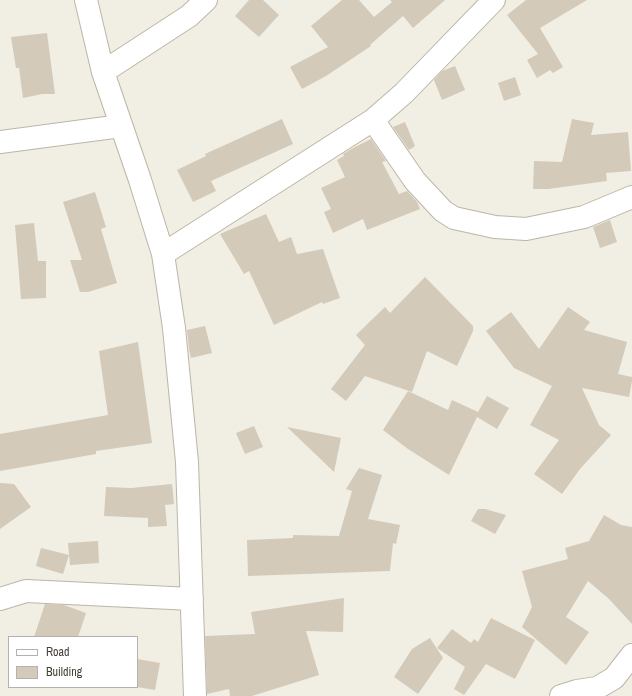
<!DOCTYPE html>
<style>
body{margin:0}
#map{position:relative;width:632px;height:696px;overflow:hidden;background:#f1eee4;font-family:"Archivo Narrow",sans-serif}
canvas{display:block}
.legend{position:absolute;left:8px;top:636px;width:130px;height:52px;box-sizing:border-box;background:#fff;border:1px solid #b4b2ae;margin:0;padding:5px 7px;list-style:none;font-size:12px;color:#433e34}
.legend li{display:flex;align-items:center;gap:8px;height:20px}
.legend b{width:20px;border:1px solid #b4b2ae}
</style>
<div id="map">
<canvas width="632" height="696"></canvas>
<ul class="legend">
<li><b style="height:5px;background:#fff"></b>Road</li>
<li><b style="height:11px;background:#d3caba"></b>Building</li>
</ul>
</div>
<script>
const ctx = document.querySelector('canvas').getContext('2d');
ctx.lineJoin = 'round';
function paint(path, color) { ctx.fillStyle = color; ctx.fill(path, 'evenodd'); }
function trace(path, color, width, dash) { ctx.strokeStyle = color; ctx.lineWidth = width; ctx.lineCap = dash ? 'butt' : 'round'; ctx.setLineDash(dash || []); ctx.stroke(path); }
const building = new Path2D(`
 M 249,0 L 263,0 L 279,15 L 259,37 L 235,16 Z
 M 342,0 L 359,0 L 374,17 L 392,2 L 390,0 L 445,0 L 413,28 L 403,16 L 370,45 L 371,46 L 326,76 L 302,89 L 290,67 L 328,47 L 311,26 Z
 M 526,0 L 587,0 L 540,28 L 563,67 L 553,73 L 550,70 L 537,78 L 527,60 L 538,54 L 507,15 Z
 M 47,33 L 55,94 L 42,94 L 23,98 L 19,68 L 16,68 L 11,37 Z
 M 455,66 L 465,90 L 442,100 L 434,80 L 442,71 Z
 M 515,77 L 521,95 L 504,101 L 498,83 Z
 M 282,119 L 293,144 L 211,181 L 216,191 L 193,202 L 177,170 L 206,156 L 205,154 Z
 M 572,119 L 594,123 L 591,135 L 628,132 L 631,171 L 606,173 L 607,181 L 548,189 L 533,189 L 534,161 L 562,162 Z
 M 405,122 L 415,146 L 409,150 L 393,127 Z
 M 371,139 L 386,161 L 382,162 L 399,194 L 407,191 L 417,202 L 420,209 L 367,230 L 363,219 L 333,233 L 324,212 L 331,209 L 321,188 L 345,177 L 337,160 L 344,156 L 343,154 L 353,148 Z
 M 95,192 L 106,227 L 101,229 L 117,283 L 88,292 L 80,292 L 70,260 L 82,260 L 63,202 Z
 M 266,214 L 279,242 L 291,237 L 297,254 L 323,249 L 340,298 L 323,304 L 322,302 L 274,325 L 249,271 L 244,274 L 220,234 Z
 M 610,220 L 617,242 L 600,248 L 593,227 Z
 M 34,223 L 38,261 L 46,261 L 46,298 L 21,299 L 15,225 Z
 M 425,277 L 473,326 L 473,331 L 457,366 L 427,351 L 412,392 L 365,376 L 346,401 L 331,389 L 365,345 L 356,335 L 385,307 L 390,313 Z
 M 568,307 L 590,322 L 584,330 L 627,342 L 618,374 L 632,377 L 632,381 L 629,397 L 582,388 L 599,425 L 611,435 L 580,469 L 562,494 L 534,474 L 559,440 L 530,425 L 552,386 L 514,368 L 486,331 L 511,312 L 539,349 Z
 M 205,326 L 212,353 L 191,358 L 189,349 L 187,330 Z
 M 138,342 L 152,443 L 96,451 L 96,454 L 0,471 L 0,434 L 108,415 L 99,351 Z
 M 408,391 L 448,410 L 452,400 L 478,412 L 487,396 L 509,408 L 497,429 L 477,417 L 449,475 L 408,449 L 383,430 Z
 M 254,426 L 263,447 L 245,454 L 236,433 Z
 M 287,427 L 341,438 L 334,472 Z
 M 359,468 L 382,475 L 368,519 L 400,525 L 396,544 L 393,543 L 390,571 L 248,576 L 247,540 L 293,538 L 293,535 L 339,536 L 352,491 L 346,489 Z
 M 0,483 L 14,484 L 31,507 L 0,529 Z
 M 172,484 L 174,504 L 165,505 L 167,526 L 148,527 L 148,518 L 104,516 L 106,487 L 131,488 Z
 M 478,509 L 485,509 L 506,515 L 495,534 L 471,521 Z
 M 604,515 L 621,525 L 632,527 L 632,624 L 609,599 L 588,581 L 566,617 L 589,632 L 566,665 L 522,627 L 532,607 L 522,571 L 568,559 L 565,548 L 589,541 Z
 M 98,541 L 99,563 L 70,565 L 68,543 Z
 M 41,548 L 69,555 L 63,574 L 36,566 Z
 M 344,598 L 343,632 L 306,631 L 319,675 L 252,696 L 230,696 L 229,689 L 207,694 L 205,636 L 255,634 L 251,612 Z
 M 45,604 L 64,605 L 86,613 L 78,637 L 34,637 Z
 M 491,618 L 535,640 L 515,679 L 486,664 L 464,695 L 454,689 L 465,667 L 437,648 L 452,629 L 471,643 L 474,639 L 478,642 Z
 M 430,638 L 443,658 L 418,694 L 394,677 L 412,649 Z
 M 137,659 L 160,663 L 155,690 L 137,687 Z`);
const minor = new Path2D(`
 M 86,0 L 103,72 L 140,180 L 163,254 L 174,328 L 187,462 L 195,696
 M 103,72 L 189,16 L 206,0
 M 373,120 L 415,181 L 443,211 L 454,218 L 495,227 L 526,229 L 584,217 L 632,197
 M 0,142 L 121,126
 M 163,254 L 373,120 L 404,93 L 494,0
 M 0,599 L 26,591 L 192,599
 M 561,696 L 577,691 L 597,688 L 614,678 L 632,655`);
paint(building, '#d3caba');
trace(minor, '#bcb6a7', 24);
trace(minor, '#fff', 22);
</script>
